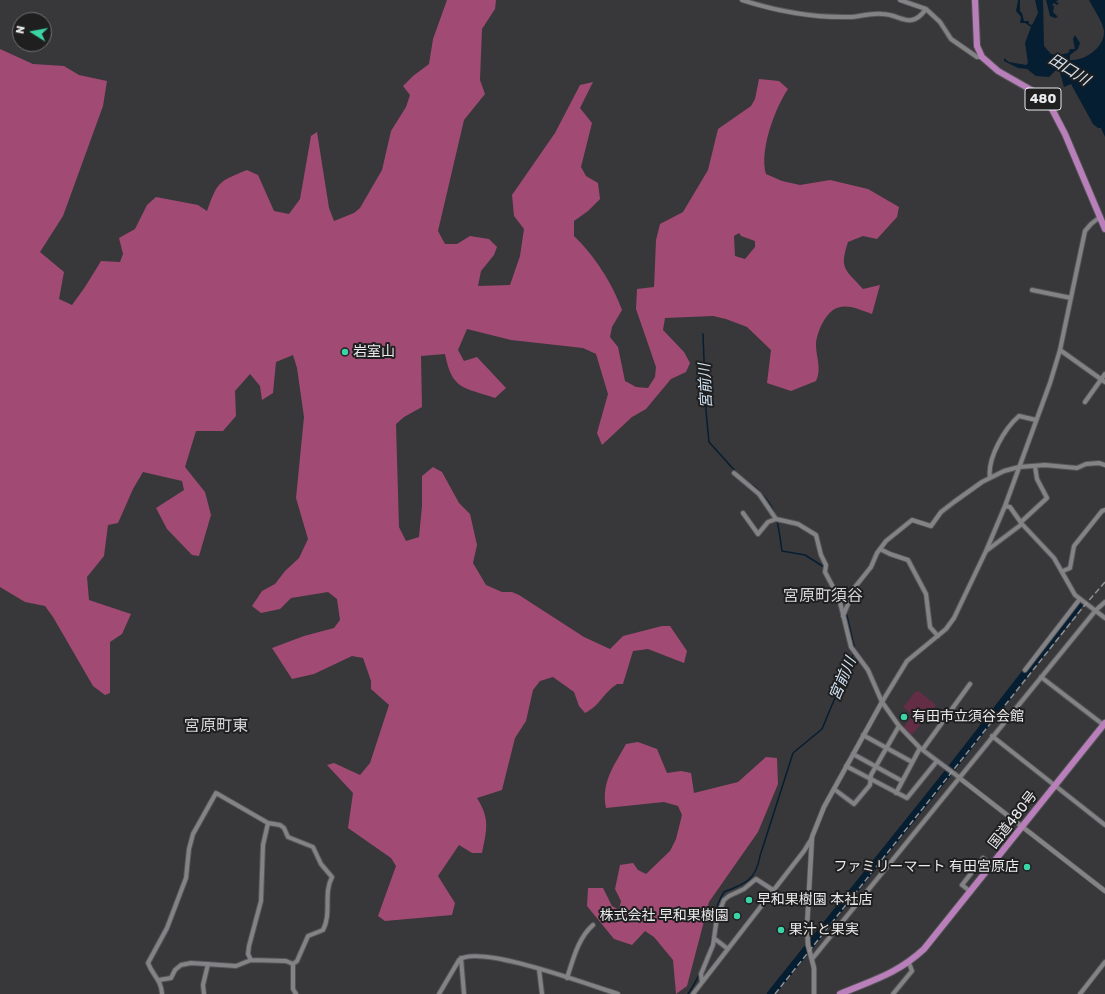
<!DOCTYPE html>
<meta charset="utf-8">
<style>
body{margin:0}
#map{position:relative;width:1105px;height:994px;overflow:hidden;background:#38373a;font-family:Rubik,sans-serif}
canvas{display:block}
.north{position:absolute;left:12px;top:12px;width:40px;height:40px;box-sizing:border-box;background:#1f1f20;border:1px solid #717172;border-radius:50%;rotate:281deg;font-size:11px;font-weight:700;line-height:16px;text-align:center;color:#ebebed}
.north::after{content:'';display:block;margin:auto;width:14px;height:18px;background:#3ad4a5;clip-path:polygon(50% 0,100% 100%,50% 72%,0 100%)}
</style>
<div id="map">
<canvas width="1105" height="994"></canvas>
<div class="north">N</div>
</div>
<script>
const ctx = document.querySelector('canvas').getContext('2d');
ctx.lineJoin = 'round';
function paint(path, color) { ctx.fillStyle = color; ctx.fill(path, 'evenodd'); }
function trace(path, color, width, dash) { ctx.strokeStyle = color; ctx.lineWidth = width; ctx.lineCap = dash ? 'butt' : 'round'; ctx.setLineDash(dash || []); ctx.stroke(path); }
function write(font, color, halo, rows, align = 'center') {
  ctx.font = font + ' Rubik,"Noto Sans JP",sans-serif'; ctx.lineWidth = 4; ctx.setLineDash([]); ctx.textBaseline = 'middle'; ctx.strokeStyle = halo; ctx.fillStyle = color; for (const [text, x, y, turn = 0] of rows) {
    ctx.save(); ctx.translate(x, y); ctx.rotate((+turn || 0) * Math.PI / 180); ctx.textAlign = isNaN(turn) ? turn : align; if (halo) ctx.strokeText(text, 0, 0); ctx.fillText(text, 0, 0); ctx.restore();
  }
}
const green = new Path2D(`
 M 919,691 L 936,705 L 911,736 L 903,728 L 913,715 L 903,707 L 915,692 Z`);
const forest = new Path2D(`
 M 447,0 L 496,0 L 495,9 L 482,29 L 480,80 L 485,94 L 464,120 L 438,231 L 445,244 L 457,244 L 470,236 L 489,239 L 497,247 L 494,255 L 481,271 L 478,286 L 510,285 L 520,256 L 524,229 L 514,216 L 512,195 L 555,133 L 580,85 L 593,82 L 580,108 L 592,123 L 581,167 L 586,176 L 598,183 L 600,199 L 588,211 L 574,221 L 574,236 C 594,255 613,284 622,310 L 612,327 L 610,337 L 618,347 L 625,381 L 636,387 L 648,388 L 655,377 L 656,367 L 636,309 L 637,289 L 654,287 L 656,240 L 660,224 L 683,212 L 708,170 L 718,129 L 751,106 L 755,99 L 759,79 L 779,81 L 788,89 C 775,108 759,151 766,174 L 782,181 L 800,185 L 830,180 L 868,189 L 899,207 L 897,217 L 877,239 L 863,236 L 848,242 C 839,269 845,269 863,289 L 880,285 L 872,314 C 850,306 835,299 822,324 C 819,330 816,338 816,345 C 816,357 822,369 816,381 L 791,391 L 767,383 L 771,350 L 747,327 L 726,319 L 713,316 L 665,318 L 663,330 L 684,352 L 690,363 L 686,372 L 671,379 L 646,409 L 632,417 L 602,445 L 597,433 L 608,394 L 596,354 L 583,348 L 511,340 L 467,329 L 458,350 L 464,361 L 477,357 L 506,388 L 495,398 C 463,387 452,390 445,354 L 421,356 L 422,407 L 404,417 L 396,424 L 399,527 L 406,541 L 419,537 L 422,506 L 422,476 L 433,467 L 442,472 L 459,503 L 470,514 L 477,545 L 473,563 L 486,585 L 502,592 L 512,592 L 519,595 L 584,637 L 610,649 L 623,636 L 662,626 L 670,626 L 687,651 L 684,663 L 648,649 L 633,651 L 623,684 L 617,684 C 602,694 601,705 585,713 L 579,706 L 574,692 L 553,677 L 540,681 L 533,690 L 526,721 L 515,738 L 502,790 L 477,798 C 490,819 487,829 482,853 L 472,853 L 459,845 L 438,876 L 455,903 L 452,915 L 385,921 L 378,916 L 396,866 L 391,858 L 348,828 L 353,793 L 327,765 L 334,763 L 360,775 L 370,763 L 389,705 L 371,689 L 371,681 L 363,658 L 352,656 L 314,674 L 292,679 L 272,648 L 304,636 L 334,628 L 340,620 L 337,599 L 328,592 L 291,598 L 280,609 L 261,613 L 252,606 L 262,591 L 275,584 L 285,571 L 299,558 L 308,539 L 296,498 L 304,417 L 297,368 L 293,355 L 276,362 L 273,393 L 262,400 L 260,386 L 250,374 L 235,391 L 236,416 L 223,431 L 196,431 L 185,467 L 205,492 L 211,515 L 199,556 L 192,555 L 167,529 L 156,508 L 184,490 L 182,481 L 143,472 L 133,489 L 118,523 L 108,525 L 104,556 L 87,577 L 89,600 L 131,614 L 122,634 L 110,642 L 110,693 L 105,695 L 93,686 L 53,617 L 45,606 L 25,602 L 0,587 L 0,49 L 33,64 L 64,66 L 79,75 L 107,81 L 103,106 L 63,216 L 40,252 L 64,272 L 59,299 L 72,305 L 85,287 L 101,261 L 120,262 L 123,254 L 119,238 L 135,229 L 147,205 L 156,197 L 198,205 L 207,211 C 218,181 218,182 247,170 L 258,175 L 274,211 L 289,214 L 300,199 L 311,136 L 317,132 L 329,208 L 334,221 L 354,213 L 360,208 L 382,170 L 391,131 L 406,107 L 410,95 L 403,86 L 413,76 L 429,64 L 433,39 ZM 739,233 L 741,236 L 755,241 L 755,247 L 745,259 L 735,256 L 734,236 Z
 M 638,742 L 657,749 L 667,773 L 681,771 L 691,773 L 694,793 L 738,782 L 766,757 L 777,758 L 778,784 L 758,832 L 709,902 L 687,986 L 676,994 L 673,960 L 654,937 L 645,931 L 632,945 L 614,939 L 587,906 L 588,888 L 603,888 L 612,906 L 619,910 L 621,901 L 615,889 L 620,865 L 633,863 L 638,870 L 646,874 L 670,851 L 676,839 L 682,815 L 678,806 L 664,802 L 606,808 C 601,782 614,766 626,744 Z`);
const water = new Path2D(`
 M 1018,0 L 1020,0 L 1020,11 L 1022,13 L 1024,21 L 1029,21 L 1029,24 L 1032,25 L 1038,13 L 1035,0 L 1043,0 L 1044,46 L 1051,54 L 1059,55 L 1068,53 L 1070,49 L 1075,49 L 1073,39 L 1075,35 L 1080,43 L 1078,49 L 1070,55 L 1070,60 C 1085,61 1105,47 1104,31 C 1103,22 1093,8 1089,0 L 1105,0 L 1105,137 L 1101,128 L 1098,128 L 1093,124 L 1071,84 L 1064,87 L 1059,69 L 1055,71 L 1049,77 L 1036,76 L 1027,69 L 1018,68 L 1004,61 L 1004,58 L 1009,62 L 1026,65 L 1028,63 L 1025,43 L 1031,27 L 1025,23 L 1020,23 L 1021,17 L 1016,11 Z
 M 1046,0 L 1058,0 L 1056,2 L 1059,3 L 1057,5 L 1054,3 L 1052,5 L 1054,6 L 1053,12 L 1058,17 L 1055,18 L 1050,16 Z`);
const stream = new Path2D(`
 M 703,334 L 706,411 L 709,442 L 737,473
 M 752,485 C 756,487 758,490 761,493 C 779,512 778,526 782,551 L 805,555 L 824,567
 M 826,570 L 839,593 L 844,608
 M 688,994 C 699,978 709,955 712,936 C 716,916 713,911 724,892 C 745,884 756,880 760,856 L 793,753 L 822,729 L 855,650 L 846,612`);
const river = new Path2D(`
 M 771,994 L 948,773 L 1079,604`);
const minor = new Path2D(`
 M 742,0 C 776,11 816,18 852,17 C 862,16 872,13 882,14 C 901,14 910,31 926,9
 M 900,0 L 926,9 L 940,22 L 951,39 L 977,57 L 982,57
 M 1032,290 L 1071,298
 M 1060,350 L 1105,382
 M 1085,402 L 1105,374
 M 734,473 L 759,494 L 776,519 L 798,524 L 816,535 L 821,555 L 826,565 L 825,572 L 839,598 L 851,647 L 868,670 L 882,702 L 899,726 L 920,748 L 960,778
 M 990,478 C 987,458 1005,428 1019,416 L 1036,420
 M 1005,506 L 1010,507 L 1022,524 L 1054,558 L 1075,595 L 1105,618
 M 743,513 L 758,534 L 768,522 L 776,519
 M 1021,522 L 1047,498 L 1037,479 L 1035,466
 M 880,549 L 890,554 L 908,560 L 926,594 L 930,627 L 938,636
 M 986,551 L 1022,524
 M 1063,571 L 1070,568 L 1074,546 L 1102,511 L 1105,510
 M 843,616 L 855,587 L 871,567 L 877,553 L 886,541 L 912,520 L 931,526 L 941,512 L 954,502 L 982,482 L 1004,471 L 1019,467 L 1045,465 L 1077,468 L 1086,464 L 1099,463 L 1105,465
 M 1025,670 L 1079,600
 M 1041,677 L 1105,726
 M 882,702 L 907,661 L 946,629 L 954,618 L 986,551 L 1005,506 L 1050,383 L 1060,350 L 1085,231 L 1091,224 L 1100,217
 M 863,735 L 912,762
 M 992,736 L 1105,825
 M 923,749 L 970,684
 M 853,754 L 902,781
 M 846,766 L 907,798 L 937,761
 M 834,789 L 854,804 L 870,785 L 871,775 L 899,726
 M 896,793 L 920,748
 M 971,892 L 962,885 L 983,858 L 992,865
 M 715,939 L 728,949
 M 461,958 L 464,994
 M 812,959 L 1096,610 L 1105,602
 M 251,960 L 248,954 L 249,946 L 261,901 L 263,845 L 268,823
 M 293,964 L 293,989 L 296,994
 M 539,969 L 542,994
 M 567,978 C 573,960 578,938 593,925
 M 159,980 L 171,978 L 175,970 L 181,965 L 191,963 L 236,966 L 251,960 L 286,961 L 293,964
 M 702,982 L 701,974 L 713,945 L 717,917 L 724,900 L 729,896 L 744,889 L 756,879 L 773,890
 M 162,994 C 161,979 153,976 148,963 L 167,928 L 186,878 L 189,849 L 193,834 L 216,793 L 268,823 L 280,825 L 284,828 L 288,837 L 313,847 L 321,864 L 332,877 C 323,894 332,913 323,930 L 308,936 L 297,961 L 293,964
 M 204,994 L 203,985 L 208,964
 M 439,994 L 459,960 C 478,943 592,986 618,994
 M 693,994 L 804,851 L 812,838
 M 893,994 L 912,971 L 909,963
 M 1080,994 L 1105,962`);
const tertiary = new Path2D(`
 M 962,780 L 1105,891
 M 814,994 L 814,968 L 808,945 L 807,927 L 812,837 L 824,807 L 882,702`);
const trunk = new Path2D(`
 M 975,0 L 977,46 L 982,57 L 998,71 L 1033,91 L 1052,109 L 1065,134 L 1105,229
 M 840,994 C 873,980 897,974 924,949 L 1105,723`);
const rail = new Path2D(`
 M 775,994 L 1084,606 L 1105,582`);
const markers = [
 [345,352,4,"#3ad4a5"],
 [904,717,4,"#3ad4a5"],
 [1027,867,4,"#3ad4a5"],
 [749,900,4,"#3ad4a5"],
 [737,916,4,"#3ad4a5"],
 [781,930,4,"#3ad4a5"]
];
const shields = [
 [1043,99,36]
];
const shieldNames = [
 ["480",1043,99]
];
const poiNames = [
 ["岩室山",353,352],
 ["有田市立須谷会館",912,717],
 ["ファミリーマート 有田宮原店",1019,867,"right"],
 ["早和果樹園 本社店",757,900],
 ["株式会社 早和果樹園",729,916,"right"],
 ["果汁と果実",789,930]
];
const streetNames = [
 ["国道480号",1013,820,-52]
];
const waterNames = [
 ["田口川",1069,70,32],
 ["宮前川",706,386,-93],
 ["宮前川",843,679,-67]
];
const quarterNames = [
 ["宮原町須谷",823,596],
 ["宮原町東",216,726]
];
paint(green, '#632d46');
paint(forest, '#a14b74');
paint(water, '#061e32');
trace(stream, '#061e32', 1.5);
trace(river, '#061e32', 8);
trace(minor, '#545356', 6);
trace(tertiary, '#545356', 6);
trace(trunk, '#545356', 8);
trace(minor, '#838285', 4);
trace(tertiary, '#838285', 4.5);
trace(trunk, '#b87fba', 6);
trace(rail, '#909092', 1.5, [6, 3]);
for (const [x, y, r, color] of markers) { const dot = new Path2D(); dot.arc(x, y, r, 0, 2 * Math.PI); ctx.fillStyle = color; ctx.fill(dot); trace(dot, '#1f1f20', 1.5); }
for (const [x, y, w] of shields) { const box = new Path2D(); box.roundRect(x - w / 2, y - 11, w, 22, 3); ctx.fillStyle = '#1f1f20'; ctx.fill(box); trace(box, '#ebebed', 1); }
write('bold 13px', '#ebebed', null, shieldNames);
write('14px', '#ebebed', '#1f1f20', poiNames, 'left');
write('14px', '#ebebed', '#1f1f20', streetNames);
write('italic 15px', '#d1e3f4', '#1f1f20', waterNames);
write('16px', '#d5d3d7', '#1f1f20', quarterNames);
</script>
